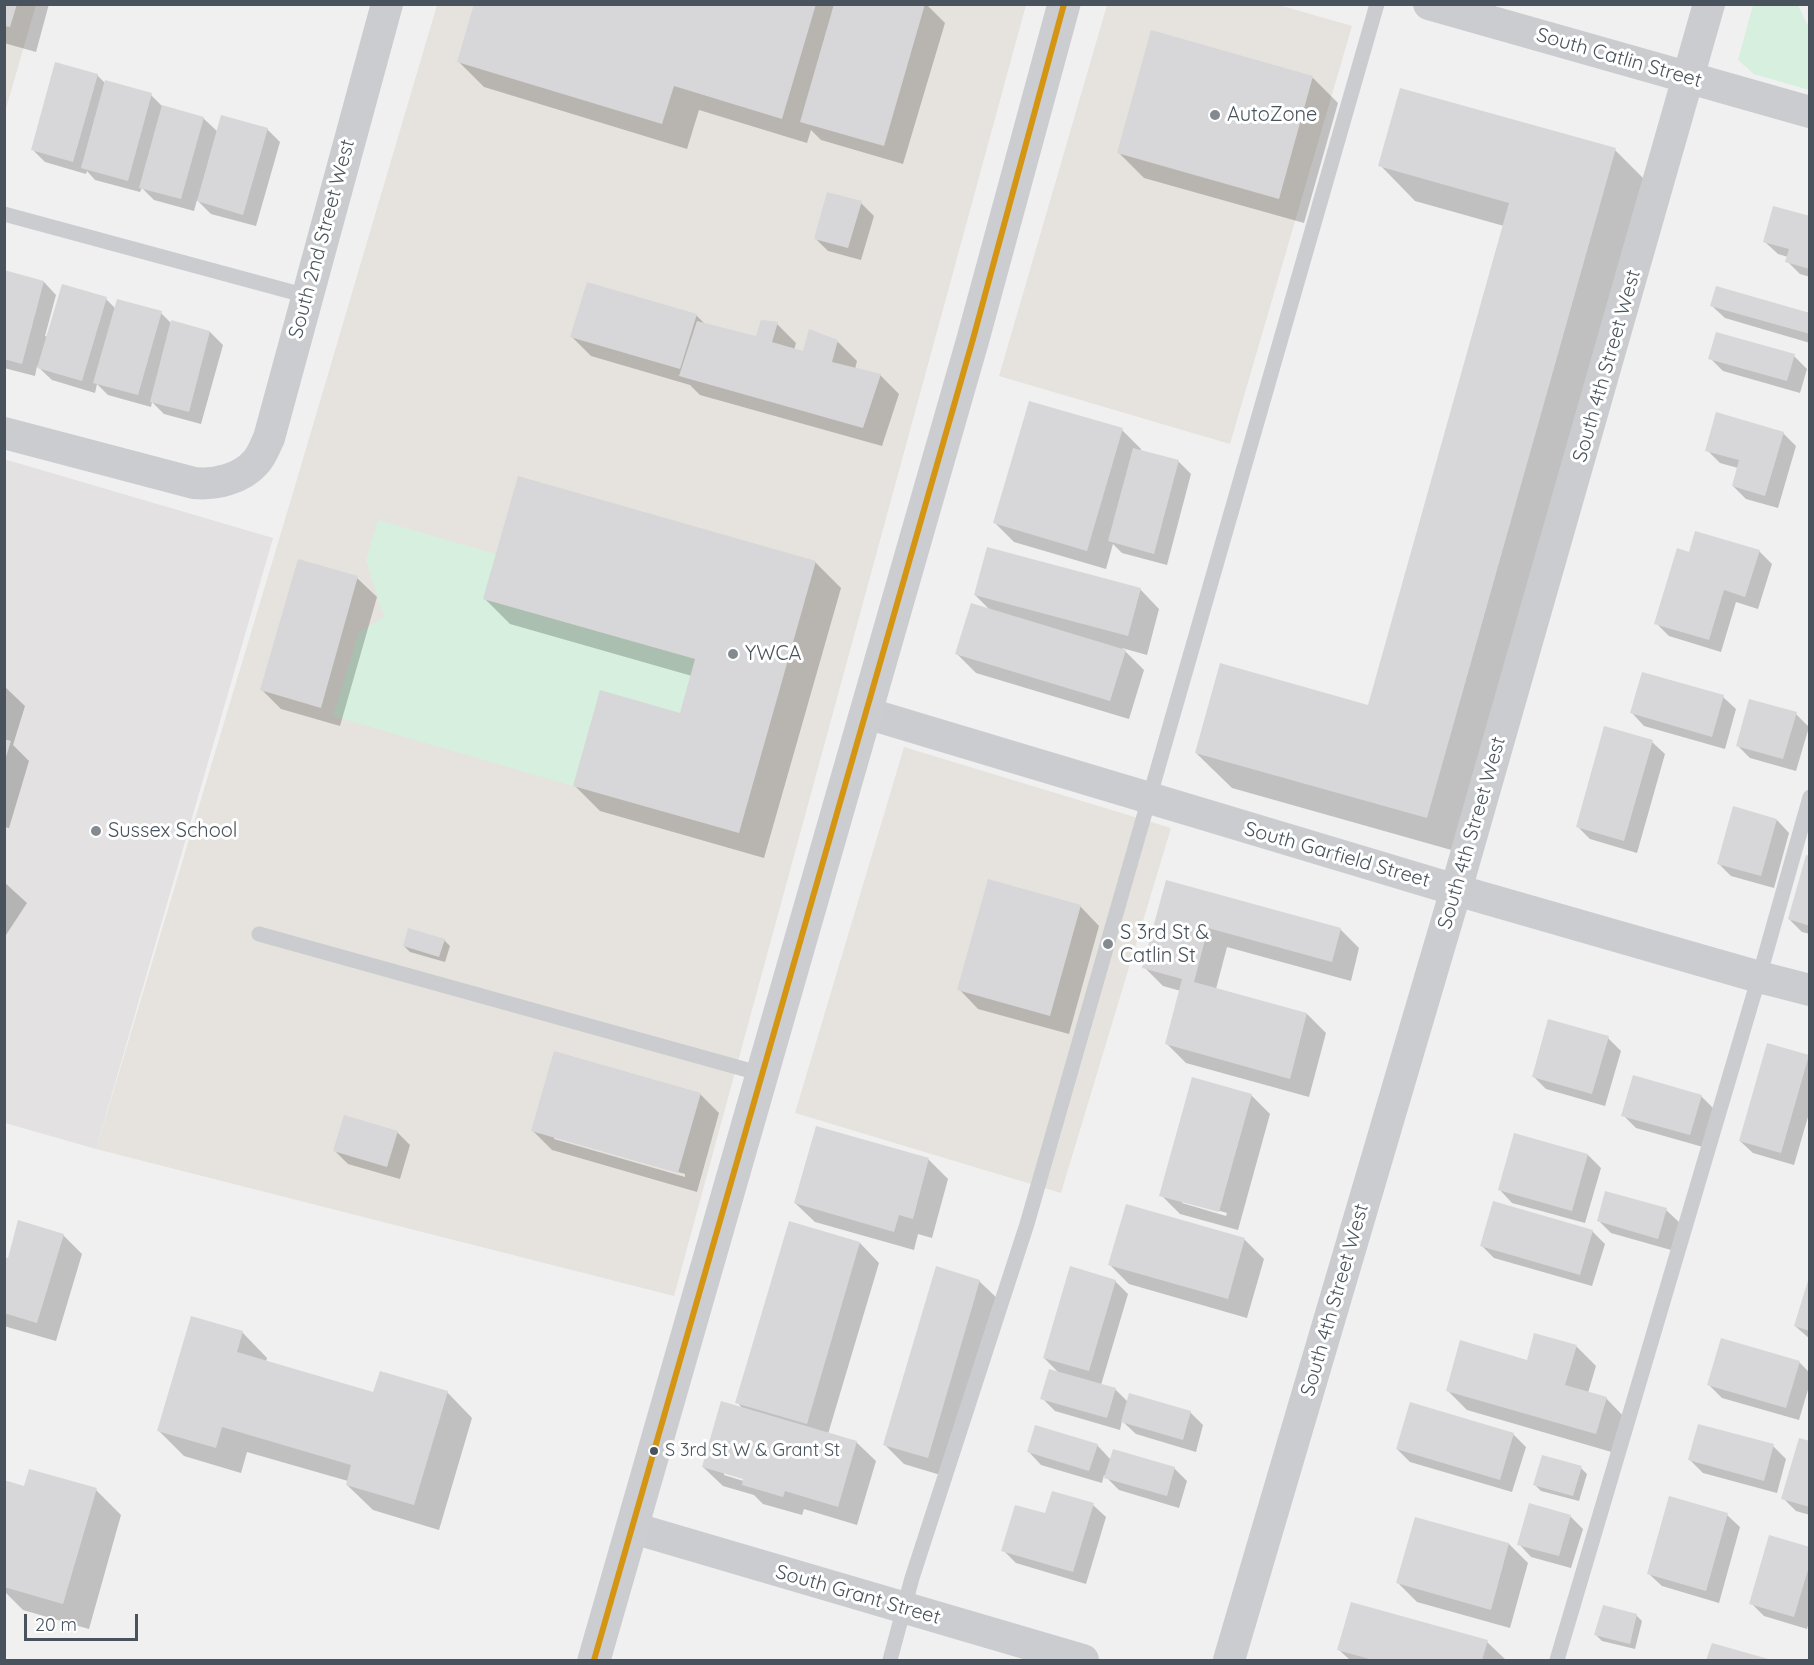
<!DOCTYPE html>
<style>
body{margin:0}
#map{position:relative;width:1814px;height:1665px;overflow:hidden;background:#f1f0f0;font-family:Quicksand,sans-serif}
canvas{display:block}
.frame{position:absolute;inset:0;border:6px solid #48535d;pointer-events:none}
.scale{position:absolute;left:24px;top:1614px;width:114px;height:27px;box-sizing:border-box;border:3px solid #48535d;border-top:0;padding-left:8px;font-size:18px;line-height:21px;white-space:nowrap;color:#48535d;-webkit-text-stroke:4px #fff;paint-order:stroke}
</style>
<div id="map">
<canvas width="1814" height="1665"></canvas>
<div class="frame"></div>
<div class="scale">20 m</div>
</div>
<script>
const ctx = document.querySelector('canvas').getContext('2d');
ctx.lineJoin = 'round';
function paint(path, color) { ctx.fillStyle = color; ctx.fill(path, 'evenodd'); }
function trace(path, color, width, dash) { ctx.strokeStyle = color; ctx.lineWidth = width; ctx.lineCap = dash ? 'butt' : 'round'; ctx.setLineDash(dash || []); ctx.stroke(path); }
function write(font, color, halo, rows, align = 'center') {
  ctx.font = font + ' Quicksand,sans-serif'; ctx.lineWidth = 6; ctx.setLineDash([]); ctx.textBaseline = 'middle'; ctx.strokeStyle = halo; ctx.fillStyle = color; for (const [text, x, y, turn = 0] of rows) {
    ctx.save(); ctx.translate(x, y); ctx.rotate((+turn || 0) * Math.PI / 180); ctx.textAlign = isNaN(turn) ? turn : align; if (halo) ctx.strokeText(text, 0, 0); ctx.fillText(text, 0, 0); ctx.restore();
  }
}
const commercial = new Path2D(`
 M 5,5 L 36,5 L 5,112 Z
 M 437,5 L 1026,5 L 674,1296 L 96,1149 L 292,496 Z
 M 1107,5 L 1279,5 L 1352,26 L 1230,444 L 999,376 Z
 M 904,747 L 1171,828 L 1061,1193 L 795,1113 Z`);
const education = new Path2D(`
 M 4,459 L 273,538 L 96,1149 L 5,1123 Z`);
const green = new Path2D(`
 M 1753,5 L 1798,5 L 1809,28 L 1809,90 L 1754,74 L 1738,60 Z
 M 378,520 L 496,554 L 483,599 L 695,659 L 680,713 L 600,691 L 573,786 L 333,716 L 359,632 L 384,617 L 366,560 Z`);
const shadow = new Path2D(`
 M 4,4 L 49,4 L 36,52 L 4,43 Z
 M 476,4 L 926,4 L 945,23 L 903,164 L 821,140 L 811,130 L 807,143 L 699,110 L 687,149 L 484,87 L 458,61 Z
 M 97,75 L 106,84 L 151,95 L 163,107 L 203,118 L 218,132 L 267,129 L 280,142 L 256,226 L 211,214 L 197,200 L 194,211 L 154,200 L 142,188 L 140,192 L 95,180 L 87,171 L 86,174 L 45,162 L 33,150 Z
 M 1313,78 L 1338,103 L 1304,223 L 1144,178 L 1119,153 Z
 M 1615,150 L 1650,185 L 1462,853 L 1232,788 L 1196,753 L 1369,707 L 1504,226 L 1415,201 L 1380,165 Z
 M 861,203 L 874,216 L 861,260 L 828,251 L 815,238 Z
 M 1810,218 L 1810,277 L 1800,274 L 1787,261 L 1788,257 L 1778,254 L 1765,242 Z
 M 4,272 L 44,282 L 56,295 L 45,336 L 48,337 L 106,299 L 116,309 L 161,313 L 172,324 L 210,332 L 223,345 L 201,424 L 164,414 L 152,402 L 151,407 L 108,395 L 97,384 L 95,393 L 52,380 L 37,366 L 35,376 L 4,368 Z
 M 1712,306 L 1810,314 L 1810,343 L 1725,318 Z
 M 696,315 L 706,325 L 757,338 L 777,324 L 796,343 L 794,350 L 804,352 L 838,342 L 857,361 L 855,369 L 880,375 L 899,394 L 882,446 L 700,395 L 690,385 L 591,356 L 572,337 Z
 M 1794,356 L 1807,369 L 1800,393 L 1723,371 L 1710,358 Z
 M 1122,430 L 1141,449 L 1141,451 L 1179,462 L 1191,474 L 1167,565 L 1122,553 L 1113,544 L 1106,569 L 1014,542 L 995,523 Z
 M 1783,433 L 1796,446 L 1778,508 L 1746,499 L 1733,486 L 1738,468 L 1720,463 L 1707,450 Z
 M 1759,551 L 1772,564 L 1758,609 L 1736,602 L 1721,652 L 1669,636 L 1656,623 L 1690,554 Z
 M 815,562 L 841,588 L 764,858 L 600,811 L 575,786 L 681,715 L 692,676 L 510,624 L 485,599 Z
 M 357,578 L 377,597 L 340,726 L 281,709 L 262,690 Z
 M 1140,589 L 1159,609 L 1147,655 L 1122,648 L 1144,670 L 1129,719 L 976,673 L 956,653 L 991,611 L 975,595 Z
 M 4,686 L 25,706 L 13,745 L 29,761 L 9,828 L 4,827 Z
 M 1723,697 L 1736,709 L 1725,749 L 1644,726 L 1632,713 Z
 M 1796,714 L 1809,727 L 1796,771 L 1750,758 L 1738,746 Z
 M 1652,742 L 1665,754 L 1637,853 L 1590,839 L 1577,826 Z
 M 1777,820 L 1789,833 L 1774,888 L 1731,876 L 1718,863 Z
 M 1810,858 L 1810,934 L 1802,932 L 1789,919 Z
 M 4,882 L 27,903 L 4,938 Z
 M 1167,882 L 1340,929 L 1359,948 L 1351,981 L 1227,947 L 1216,989 L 1307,1014 L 1326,1033 L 1309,1097 L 1186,1063 L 1167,1044 L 1181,991 L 1163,986 L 1144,967 Z
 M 1080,906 L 1099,926 L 1069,1034 L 978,1009 L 959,989 Z
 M 444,940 L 450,946 L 445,962 L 410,952 L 404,946 Z
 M 1608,1038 L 1621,1051 L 1605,1106 L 1546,1089 L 1533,1076 Z
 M 1808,1056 L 1810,1110 L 1794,1165 L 1753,1153 L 1740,1141 Z
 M 700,1094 L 719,1113 L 697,1192 L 552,1150 L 533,1131 ZM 554,1136 L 685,1174 L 685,1177 L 554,1139 Z
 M 1251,1095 L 1270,1114 L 1238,1230 L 1180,1214 L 1161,1195 ZM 1182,1200 L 1227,1213 L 1226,1216 L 1182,1203 Z
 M 1701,1096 L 1714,1109 L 1703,1147 L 1636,1128 L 1623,1115 Z
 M 817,1128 L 929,1160 L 948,1179 L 932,1238 L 918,1234 L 914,1250 L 815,1222 L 795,1203 Z
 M 397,1132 L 410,1145 L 400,1179 L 348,1164 L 335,1151 Z
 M 1515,1134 L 1588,1155 L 1601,1168 L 1585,1223 L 1512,1203 L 1500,1190 Z
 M 1127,1206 L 1245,1240 L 1264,1259 L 1247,1318 L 1129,1284 L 1110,1265 Z
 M 1666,1210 L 1679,1222 L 1671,1250 L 1611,1233 L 1598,1220 Z
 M 1592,1231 L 1605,1244 L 1592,1286 L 1494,1258 L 1482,1246 Z
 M 63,1235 L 82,1254 L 56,1341 L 4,1326 L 4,1258 L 9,1260 Z
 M 860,1243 L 879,1263 L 828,1434 L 856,1442 L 876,1461 L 857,1525 L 804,1509 L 802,1515 L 763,1504 L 754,1495 L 723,1486 L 703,1467 L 744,1410 L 737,1402 ZM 724,1472 L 751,1480 L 750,1483 L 724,1475 Z
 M 1810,1277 L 1810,1339 L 1795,1326 Z
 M 979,1281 L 999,1300 L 947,1477 L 904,1464 L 885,1445 Z
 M 1115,1281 L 1128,1294 L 1101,1385 L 1115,1389 L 1128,1402 L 1190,1412 L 1203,1425 L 1196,1452 L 1136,1434 L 1122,1421 L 1120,1430 L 1055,1411 L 1042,1398 L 1060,1374 L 1044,1358 Z
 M 242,1332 L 267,1358 L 266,1362 L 374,1394 L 447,1392 L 472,1418 L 439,1530 L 373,1510 L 347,1485 L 348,1481 L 247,1452 L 241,1473 L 184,1456 L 159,1431 Z
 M 1535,1335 L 1577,1347 L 1596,1366 L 1588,1393 L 1606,1398 L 1625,1418 L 1615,1453 L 1467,1410 L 1447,1390 L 1528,1362 Z
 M 1799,1362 L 1810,1373 L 1810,1383 L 1799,1420 L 1722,1398 L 1709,1385 Z
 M 1513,1434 L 1526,1447 L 1512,1492 L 1410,1462 L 1397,1449 Z
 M 1810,1443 L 1810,1515 L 1796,1511 L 1783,1498 Z
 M 1097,1445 L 1111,1460 L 1174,1468 L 1187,1481 L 1179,1508 L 1119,1490 L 1104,1475 L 1102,1483 L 1041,1465 L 1029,1452 Z
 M 1773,1446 L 1786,1459 L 1777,1493 L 1703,1473 L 1690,1460 Z
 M 1581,1468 L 1587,1474 L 1579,1501 L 1541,1491 L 1535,1485 Z
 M 4,1482 L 26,1488 L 96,1490 L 121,1515 L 89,1629 L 23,1610 L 4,1591 Z
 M 1093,1505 L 1106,1517 L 1086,1584 L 1016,1563 L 1003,1550 L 1046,1515 Z
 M 1727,1515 L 1740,1527 L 1719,1603 L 1662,1586 L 1649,1574 Z
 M 1570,1516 L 1583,1529 L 1571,1568 L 1531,1557 L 1519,1544 Z
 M 1416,1518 L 1509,1544 L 1528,1563 L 1510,1628 L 1417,1602 L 1398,1583 Z
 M 1810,1548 L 1810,1619 L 1807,1629 L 1764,1616 L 1751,1603 Z
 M 1636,1615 L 1642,1621 L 1635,1649 L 1602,1641 L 1596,1635 Z
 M 1487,1642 L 1506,1660 L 1350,1660 L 1339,1650 Z
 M 1713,1644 L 1768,1660 L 1708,1660 Z`);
const building = new Path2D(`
 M 4,4 L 17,4 L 10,27 L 4,26 Z
 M 474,4 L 816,4 L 782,119 L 674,86 L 662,124 L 457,62 Z
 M 834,4 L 925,4 L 884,146 L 800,122 Z
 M 1151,30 L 1313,76 L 1279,199 L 1117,153 Z
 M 55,62 L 98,74 L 73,162 L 31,150 Z
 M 105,80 L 152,93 L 128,181 L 81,168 Z
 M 1400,88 L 1616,148 L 1427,818 L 1195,753 L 1220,663 L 1368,705 L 1509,203 L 1378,166 Z
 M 162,105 L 204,117 L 181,199 L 139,188 Z
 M 221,115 L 268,128 L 243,215 L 197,201 Z
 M 827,192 L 862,201 L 848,248 L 814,239 Z
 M 1773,206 L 1810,216 L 1810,269 L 1785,262 L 1789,249 L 1763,242 Z
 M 4,270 L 44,281 L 22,364 L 4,359 Z
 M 587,282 L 697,314 L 680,369 L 570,337 Z
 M 62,284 L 107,297 L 82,381 L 37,368 Z
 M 1716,286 L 1810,313 L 1810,334 L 1710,306 Z
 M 117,299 L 162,311 L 138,395 L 93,383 Z
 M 171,320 L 210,331 L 189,412 L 150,402 Z
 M 761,320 L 778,322 L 772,342 L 803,351 L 809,329 L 838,340 L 832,362 L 881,374 L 863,428 L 679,376 L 697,321 L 756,336 Z
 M 1716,332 L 1795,354 L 1787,381 L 1708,359 Z
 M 1029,401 L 1123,428 L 1087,551 L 993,523 Z
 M 1716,412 L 1784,432 L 1765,496 L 1732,486 L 1739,460 L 1705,451 Z
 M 1133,448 L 1179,460 L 1154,554 L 1108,541 Z
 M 518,476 L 816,561 L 739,833 L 573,786 L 600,690 L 680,713 L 695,659 L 483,599 Z
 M 1695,531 L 1760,550 L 1745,597 L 1724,590 L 1709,640 L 1654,624 L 1677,548 L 1689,552 Z
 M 987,547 L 1141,588 L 1128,636 L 974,595 Z
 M 298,559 L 358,576 L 321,708 L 260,690 Z
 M 971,603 L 1126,650 L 1110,701 L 955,654 Z
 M 1642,672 L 1724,695 L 1712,737 L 1630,713 Z
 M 1749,699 L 1797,712 L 1783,759 L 1736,746 Z
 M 1604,726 L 1653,740 L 1624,841 L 1576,827 Z
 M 4,739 L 11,741 L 5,760 L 4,760 Z
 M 1733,806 L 1777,819 L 1761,876 L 1717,864 Z
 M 1806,855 L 1810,856 L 1810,926 L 1788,919 Z
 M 988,879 L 1081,905 L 1050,1016 L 957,990 Z
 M 1166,880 L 1341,928 L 1332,962 L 1208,928 L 1194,982 L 1307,1013 L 1290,1079 L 1165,1044 L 1182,979 L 1142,968 Z
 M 408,928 L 445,939 L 439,957 L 403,946 Z
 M 1548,1019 L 1609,1036 L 1592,1094 L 1532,1077 Z
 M 1767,1043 L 1809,1055 L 1781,1153 L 1739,1141 Z
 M 554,1051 L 701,1093 L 678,1173 L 531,1131 Z
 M 1633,1075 L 1702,1095 L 1690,1135 L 1621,1116 Z
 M 1192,1077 L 1252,1094 L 1219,1212 L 1159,1196 Z
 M 344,1115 L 398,1131 L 387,1167 L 333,1151 Z
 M 816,1126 L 929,1158 L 913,1219 L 899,1215 L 894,1232 L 794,1203 Z
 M 1514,1133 L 1588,1154 L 1572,1211 L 1498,1190 Z
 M 1605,1191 L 1667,1208 L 1658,1239 L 1597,1221 Z
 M 1493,1201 L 1593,1230 L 1580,1275 L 1480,1246 Z
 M 1126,1204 L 1245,1238 L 1228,1299 L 1108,1265 Z
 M 18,1220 L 64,1234 L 37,1323 L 4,1313 L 4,1257 L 8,1258 Z
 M 789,1221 L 860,1242 L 807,1424 L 735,1403 Z
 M 936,1266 L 980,1280 L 928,1458 L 883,1445 Z
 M 1070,1266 L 1116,1280 L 1089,1371 L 1043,1358 Z
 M 1810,1274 L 1810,1331 L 1794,1326 Z
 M 191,1316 L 243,1331 L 237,1352 L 373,1392 L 380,1371 L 448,1391 L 414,1505 L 346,1485 L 351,1465 L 222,1427 L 216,1448 L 157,1431 Z
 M 1534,1333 L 1577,1345 L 1565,1385 L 1607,1397 L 1596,1434 L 1446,1391 L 1460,1340 L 1527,1360 Z
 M 1721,1338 L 1800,1361 L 1786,1408 L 1707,1385 Z
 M 1049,1369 L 1116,1388 L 1107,1418 L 1040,1399 Z
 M 1129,1393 L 1191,1411 L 1183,1440 L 1121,1422 Z
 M 721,1401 L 857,1441 L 838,1507 L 785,1491 L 783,1497 L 742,1485 L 743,1479 L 702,1467 Z
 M 1410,1402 L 1514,1433 L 1500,1480 L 1396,1449 Z
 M 1698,1424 L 1774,1444 L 1764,1481 L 1688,1460 Z
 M 1035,1425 L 1098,1444 L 1089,1471 L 1027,1452 Z
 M 1799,1438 L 1810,1441 L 1810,1507 L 1781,1499 Z
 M 1113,1449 L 1175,1467 L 1167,1496 L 1104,1478 Z
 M 1542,1455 L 1582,1466 L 1573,1496 L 1533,1485 Z
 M 29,1469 L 97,1488 L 63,1604 L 4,1587 L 4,1480 L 24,1486 Z
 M 1052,1491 L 1094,1503 L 1073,1572 L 1001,1551 L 1015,1505 L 1045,1513 Z
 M 1669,1496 L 1728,1513 L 1706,1591 L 1647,1574 Z
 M 1529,1503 L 1571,1515 L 1559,1556 L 1517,1545 Z
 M 1415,1517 L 1509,1543 L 1491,1610 L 1396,1583 Z
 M 1769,1535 L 1810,1547 L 1810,1563 L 1794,1617 L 1749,1604 Z
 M 1351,1602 L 1488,1640 L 1482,1660 L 1373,1660 L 1337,1650 Z
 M 1603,1605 L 1637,1614 L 1630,1644 L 1594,1635 Z
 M 1712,1643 L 1772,1660 L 1706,1660 Z`);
const lane = new Path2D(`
 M 4,214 L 307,296
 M 259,934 L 762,1074
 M 890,1660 L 912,1578 L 1027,1224 L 1377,4
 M 1557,1660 L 1759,977 L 1810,797`);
const street = new Path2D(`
 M 1429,4 L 1810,112
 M 4,433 L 194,483 C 215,485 241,479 255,463 C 262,456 265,446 269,438 L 387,4
 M 866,713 L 1456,890 L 1759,977 L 1810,990
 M 633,1528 L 1083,1660
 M 1229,1660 L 1456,890 L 1709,4`);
const secondary = new Path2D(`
 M 594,1660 L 973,339 L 1064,4`);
const bus1 = new Path2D(`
 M 594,1660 L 973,339 L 1064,4`);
const markers = [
 [1215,115,6,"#838a90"],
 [733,654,6,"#838a90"],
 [96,831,6,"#838a90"],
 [1108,944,6,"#838a90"],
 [654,1451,5,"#48535d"]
];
const busNames = [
 ["S 3rd St W & Grant St",665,1451]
];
const streetNames = [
 ["South Catlin Street",1619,58,16],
 ["South 2nd Street West",322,239,-75],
 ["South 4th Street West",1607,366,-74],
 ["South 4th Street West",1472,833,-74],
 ["South Garfield Street",1337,855,16],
 ["South 4th Street West",1335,1300,-74],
 ["South Grant Street",858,1595,16]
];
const poiNames = [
 ["AutoZone",1227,115],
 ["YWCA",745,654],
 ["Sussex School",108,831],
 ["S 3rd St &",1120,933],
 ["Catlin St",1120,956]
];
paint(commercial, '#e6e3de');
paint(education, '#e3e1e2');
paint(green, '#d6efde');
paint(shadow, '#0003');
paint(building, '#d7d7d9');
trace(lane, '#cacccf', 15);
trace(street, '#cacccf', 32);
trace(secondary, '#cbcdd0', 33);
trace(bus1, '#d49513', 6);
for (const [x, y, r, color] of markers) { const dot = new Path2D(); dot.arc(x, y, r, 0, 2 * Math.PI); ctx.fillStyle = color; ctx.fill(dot); trace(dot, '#fff', 2); }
write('18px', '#48535d', '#fff', busNames, 'left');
write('20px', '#48535d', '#fff', streetNames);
write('20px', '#48535d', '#fff', poiNames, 'left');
</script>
